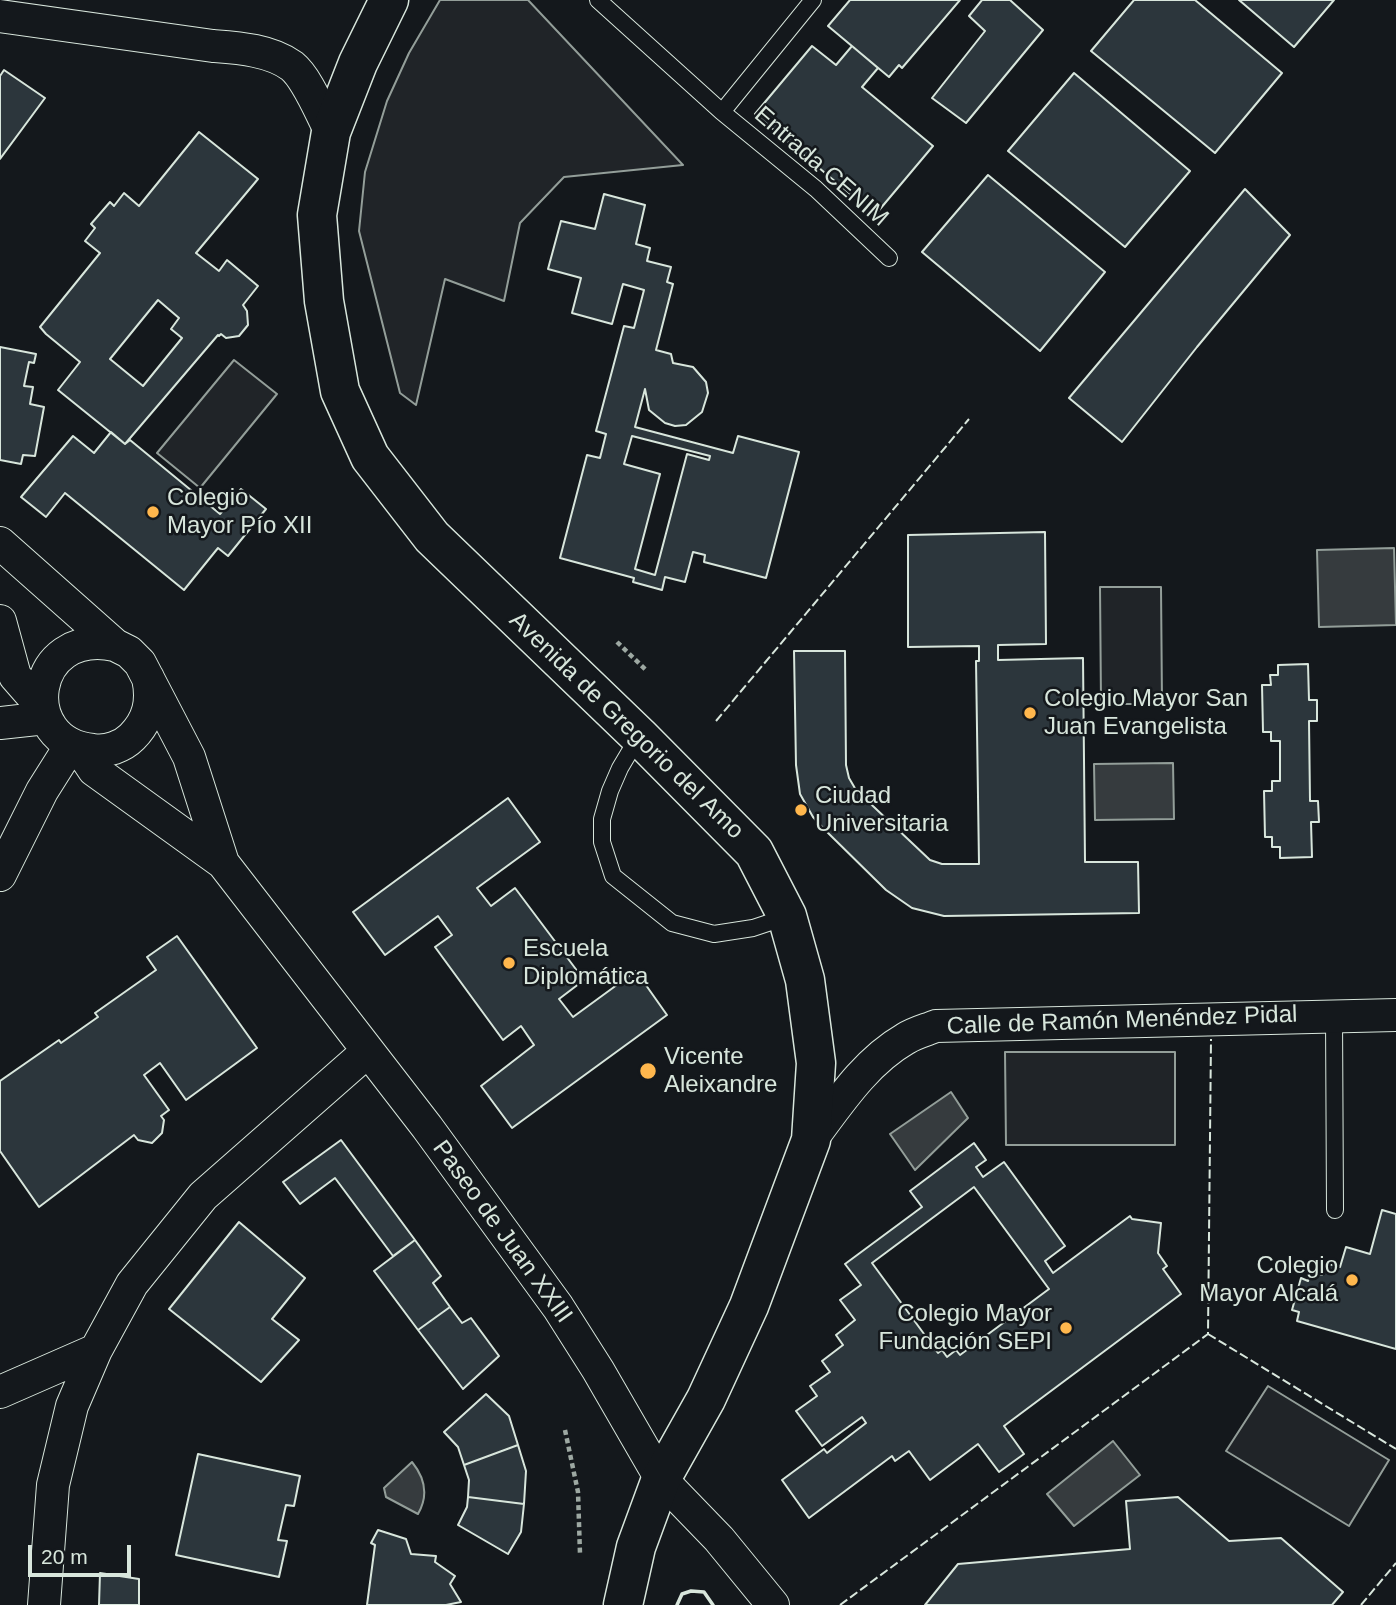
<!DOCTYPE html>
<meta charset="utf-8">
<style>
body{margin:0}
#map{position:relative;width:1396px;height:1605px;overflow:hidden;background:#14181c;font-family:Helvetica,sans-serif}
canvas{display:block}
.scale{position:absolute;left:28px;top:1545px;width:103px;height:32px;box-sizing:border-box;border:4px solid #d8e6dc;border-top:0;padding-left:9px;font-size:21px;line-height:24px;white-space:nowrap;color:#d8e6dc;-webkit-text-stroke:5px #14181c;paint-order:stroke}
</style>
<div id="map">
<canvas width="1396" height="1605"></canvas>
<div class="scale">20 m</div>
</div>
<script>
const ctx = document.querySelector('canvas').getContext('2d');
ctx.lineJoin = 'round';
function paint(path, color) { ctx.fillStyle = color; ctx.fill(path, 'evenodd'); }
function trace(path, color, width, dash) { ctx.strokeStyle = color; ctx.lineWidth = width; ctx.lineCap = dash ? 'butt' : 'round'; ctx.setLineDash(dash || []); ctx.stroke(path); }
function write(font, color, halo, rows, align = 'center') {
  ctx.font = font + ' Helvetica,sans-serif'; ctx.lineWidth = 5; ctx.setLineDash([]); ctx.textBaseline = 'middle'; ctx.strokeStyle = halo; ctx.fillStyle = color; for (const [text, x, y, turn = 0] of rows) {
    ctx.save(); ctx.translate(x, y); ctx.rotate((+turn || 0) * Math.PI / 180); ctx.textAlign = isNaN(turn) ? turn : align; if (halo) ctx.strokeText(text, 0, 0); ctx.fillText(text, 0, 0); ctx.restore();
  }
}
const green = new Path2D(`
 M 440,0 L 528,0 L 683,165 L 564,177 L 520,223 L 504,301 L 445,279 L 416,405 L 400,393 L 359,231 L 365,172 L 387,101 L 409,53 Z
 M 234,360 L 277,394 L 200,488 L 157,453 Z
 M 1100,587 L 1161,587 L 1162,704 L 1101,704 Z
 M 1005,1052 L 1175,1052 L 1175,1145 L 1006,1145 Z
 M 1268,1386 L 1389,1460 L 1349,1526 L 1226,1451 Z`);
const water = new Path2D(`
 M 1394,548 L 1396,625 L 1319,627 L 1317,550 Z
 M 1173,763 L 1174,819 L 1095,820 L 1094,764 Z
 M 951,1092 L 968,1118 L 915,1170 L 890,1134 Z
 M 1113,1441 L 1140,1475 L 1074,1526 L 1047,1494 Z
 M 412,1462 C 425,1478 429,1495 418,1514 L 386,1497 L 384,1488 Z`);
const building = new Path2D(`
 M 850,0 L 960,0 L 902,68 L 899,65 L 889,77 L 828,26 Z
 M 982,0 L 1010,0 L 1043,30 L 966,123 L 932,98 L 985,31 L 969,16 Z
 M 1134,0 L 1195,0 L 1282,73 L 1215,153 L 1091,51 Z
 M 1239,0 L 1334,0 L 1294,47 Z
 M 812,46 L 836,65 L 852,46 L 878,68 L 862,87 L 933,146 L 875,215 L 755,114 Z
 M 4,70 L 45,98 L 0,159 L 0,76 Z
 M 1074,73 L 1190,171 L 1125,247 L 1008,151 Z
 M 199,132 L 258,179 L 196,253 L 219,271 L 227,260 L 258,286 L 243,305 L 247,311 L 248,325 L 239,336 L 226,338 L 221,334 L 219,336 L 218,335 L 125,444 L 58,390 L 80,362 L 46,334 L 40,327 L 100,253 L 85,241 L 95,228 L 91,224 L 110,202 L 114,206 L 124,193 L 139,206 ZM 158,300 L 179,318 L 171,329 L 182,338 L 143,386 L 110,359 Z
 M 988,175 L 1105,272 L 1040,351 L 922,252 Z
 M 1245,189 L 1290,235 L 1197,347 L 1122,442 L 1069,398 Z
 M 604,194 L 645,205 L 636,244 L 650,248 L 647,261 L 671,267 L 667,282 L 673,284 L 656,350 L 671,354 L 673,363 L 693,367 L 706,382 L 708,393 L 702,412 L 686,425 L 675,426 L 665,423 L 649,410 L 645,389 L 635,427 L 733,453 L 738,436 L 799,452 L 766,578 L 704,562 L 705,555 L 693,552 L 685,582 L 665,577 L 662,590 L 633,582 L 634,578 L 560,558 L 587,455 L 600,458 L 606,434 L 596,431 L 624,326 L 634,328 L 644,290 L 623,284 L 612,324 L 572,313 L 581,278 L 548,269 L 561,221 L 595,229 ZM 632,436 L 710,456 L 709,460 L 687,454 L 655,575 L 635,569 L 660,474 L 624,464 Z
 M 0,347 L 36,354 L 34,363 L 29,362 L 24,386 L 33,387 L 30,404 L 44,407 L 35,456 L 23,455 L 21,464 L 0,460 Z
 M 111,432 L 125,444 L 130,440 L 220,514 L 241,489 L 266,509 L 228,556 L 218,548 L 184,590 L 65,493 L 46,517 L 21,497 L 73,436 L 94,453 Z
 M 1045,532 L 1046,644 L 998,645 L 998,660 L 1083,658 L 1085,862 L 1138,862 L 1139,913 L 944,916 L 912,908 L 886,890 L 823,828 L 813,817 L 800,794 L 796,765 L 794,651 L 845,651 L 846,765 L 849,778 L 856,790 L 930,860 L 942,864 L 979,864 L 976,661 L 979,661 L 979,646 L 908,647 L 908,535 Z
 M 1308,664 L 1309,700 L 1317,700 L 1317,721 L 1309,721 L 1310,801 L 1318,801 L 1319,822 L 1311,822 L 1312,857 L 1280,858 L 1280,847 L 1272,847 L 1272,837 L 1265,837 L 1264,791 L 1272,791 L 1272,781 L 1280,781 L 1280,741 L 1271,741 L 1271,732 L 1263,732 L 1262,685 L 1271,685 L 1270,675 L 1278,675 L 1278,665 Z
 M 508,798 L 540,842 L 477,888 L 491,906 L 515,888 L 584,980 L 559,999 L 573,1017 L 636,971 L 667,1015 L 512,1128 L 481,1086 L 534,1045 L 521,1026 L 503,1040 L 435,947 L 452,935 L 438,916 L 385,955 L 353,912 Z
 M 177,936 L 257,1048 L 186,1100 L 160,1063 L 144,1075 L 169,1110 L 161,1116 L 164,1120 L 162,1133 L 152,1143 L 138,1140 L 134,1135 L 39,1207 L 0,1151 L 0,1081 L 59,1040 L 61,1043 L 98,1017 L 95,1013 L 156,970 L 147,957 Z
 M 341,1140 L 415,1240 L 393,1256 L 335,1178 L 300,1204 L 283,1182 Z
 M 974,1143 L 986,1160 L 976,1167 L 983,1177 L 1004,1162 L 1065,1246 L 1045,1261 L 1053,1273 L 1130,1216 L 1132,1219 L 1161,1223 L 1158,1253 L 1167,1266 L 1163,1269 L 1181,1294 L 1004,1426 L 1024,1454 L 999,1472 L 978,1444 L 930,1480 L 909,1451 L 895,1461 L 892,1456 L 809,1518 L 782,1480 L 824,1449 L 827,1453 L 866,1423 L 862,1417 L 822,1446 L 796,1411 L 817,1396 L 810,1386 L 830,1372 L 822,1361 L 843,1345 L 836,1335 L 855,1320 L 840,1300 L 861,1285 L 845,1264 L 922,1207 L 910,1191 ZM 974,1187 L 1049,1289 L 960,1355 L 956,1350 L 947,1357 L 942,1350 L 938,1353 L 872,1263 Z
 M 1382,1210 L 1396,1214 L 1396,1349 L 1297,1321 L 1299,1312 L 1292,1310 L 1301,1278 L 1308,1281 L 1311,1272 L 1322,1275 L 1325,1263 L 1340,1267 L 1346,1247 L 1370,1254 Z
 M 239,1222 L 305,1278 L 272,1319 L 299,1340 L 261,1382 L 169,1309 Z
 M 415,1240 L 441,1276 L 433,1283 L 450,1307 L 418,1330 L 374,1271 Z
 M 450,1307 L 462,1323 L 471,1318 L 499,1356 L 463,1389 L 418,1330 Z
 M 486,1394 L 509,1416 L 518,1445 L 464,1465 L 458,1447 L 444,1432 Z
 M 518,1445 L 526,1471 L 524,1504 L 468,1497 L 469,1480 L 464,1465 Z
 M 198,1454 L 300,1476 L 294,1506 L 286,1505 L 278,1540 L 287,1541 L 279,1577 L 176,1555 Z
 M 468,1497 L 524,1504 L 521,1532 L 508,1554 L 458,1525 L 467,1507 Z
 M 1178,1497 L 1229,1541 L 1281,1538 L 1343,1592 L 1332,1605 L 925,1605 L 958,1564 L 1130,1549 L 1126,1501 Z
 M 378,1530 L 406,1539 L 411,1554 L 436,1556 L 435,1562 L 455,1576 L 450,1584 L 461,1602 L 446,1605 L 367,1605 L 375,1545 L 371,1543 Z
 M 100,1573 L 139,1579 L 139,1605 L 99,1605 Z`);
const path = new Path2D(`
 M 617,642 L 647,671
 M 565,1430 L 578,1492 L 580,1554`);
const lane = new Path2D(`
 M 598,0 L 722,112 L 816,189 L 889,258
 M 722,112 L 813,0
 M 639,736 L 620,768 L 610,791 L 602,819 L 602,842 L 613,876 L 672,923 L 714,934 L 753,928 L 786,917
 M 1334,1016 L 1335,1210`);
const street = new Path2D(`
 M 0,16 L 213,46 C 239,48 270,50 292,66 C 308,79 321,114 331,132
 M 0,543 L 115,645 L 129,652 L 140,663 L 189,757 L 223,863
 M 0,621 L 15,676 L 43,708
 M 115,645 C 29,627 16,743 93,750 C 107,752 122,747 132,737 C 149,720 153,701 148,678
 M 0,723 L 46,718
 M 80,749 L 94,770 L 223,863 L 427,1127 L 558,1307 L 598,1370 L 661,1479 L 719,1539 L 773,1605
 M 0,875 L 42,791 L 71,745
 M 811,1140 C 838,1104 865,1062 905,1039 C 914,1033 926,1030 936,1026 L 1396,1015
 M 0,1392 L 96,1350
 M 44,1605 L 53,1485 L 72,1406 L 96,1350 L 132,1284 L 203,1196 L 368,1051`);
const secondary = new Path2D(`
 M 389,0 L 358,63 L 331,132 L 317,215 L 324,301 L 340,391 L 370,457 L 432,537 L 639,736 L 754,852 L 787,916 L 805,980 L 816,1063 L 811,1140 L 749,1306 L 706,1399 L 661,1479 L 636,1547 L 623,1605`);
const fence = new Path2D(`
 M 716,721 L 969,419
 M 1208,1334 L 1396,1449
 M 840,1605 L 1208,1334 L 1211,1039
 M 1361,1605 L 1396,1563`);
const wall = new Path2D(`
 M 677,1605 L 682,1594 L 691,1591 L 704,1592 L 713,1605`);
const markers = [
 [153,512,7,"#ffb74d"],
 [1030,713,7,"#ffb74d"],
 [801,810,7,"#ffb74d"],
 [509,963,7,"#ffb74d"],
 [648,1071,9,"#ffb74d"],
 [1352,1280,7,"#ffb74d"],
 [1066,1328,7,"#ffb74d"]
];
const streetNames = [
 ["Entrada CENIM",821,167,41],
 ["Avenida de Gregorio del Amo",626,726,44],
 ["Calle de Ramón Menéndez Pidal",1122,1021,-2],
 ["Paseo de Juan XXIII",502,1232,54]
];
const poiNames = [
 ["Colegio",167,498],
 ["Mayor Pío XII",167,526],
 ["Colegio Mayor San",1044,699],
 ["Juan Evangelista",1044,727],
 ["Ciudad",815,796],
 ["Universitaria",815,824],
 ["Escuela",523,949],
 ["Diplomática",523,977],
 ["Vicente",664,1057],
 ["Aleixandre",664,1085],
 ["Colegio",1338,1266,"right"],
 ["Mayor Alcalá",1338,1294,"right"],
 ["Colegio Mayor",1052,1314,"right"],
 ["Fundación SEPI",1052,1342,"right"]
];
paint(green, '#202428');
trace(green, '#939e99', 2);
paint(water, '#363b3e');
trace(water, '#939e99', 2);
paint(building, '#2c363c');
trace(building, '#d8e6dc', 2);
trace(lane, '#d8e6dc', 18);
trace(street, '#d8e6dc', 34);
trace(secondary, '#d8e6dc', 41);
trace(path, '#9da8a2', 4.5, [5, 3.5]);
trace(lane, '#14181c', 16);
trace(street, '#14181c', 32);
trace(secondary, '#14181c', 38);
trace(fence, '#d8e6dc', 2, [9, 3.5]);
trace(wall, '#d8e6dc', 3.5);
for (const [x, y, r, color] of markers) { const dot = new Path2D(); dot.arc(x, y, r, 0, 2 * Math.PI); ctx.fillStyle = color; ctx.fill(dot); trace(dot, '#14181c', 2.5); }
write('24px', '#d8e6dc', '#14181c', streetNames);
write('24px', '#d8e6dc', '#14181c', poiNames, 'left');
</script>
